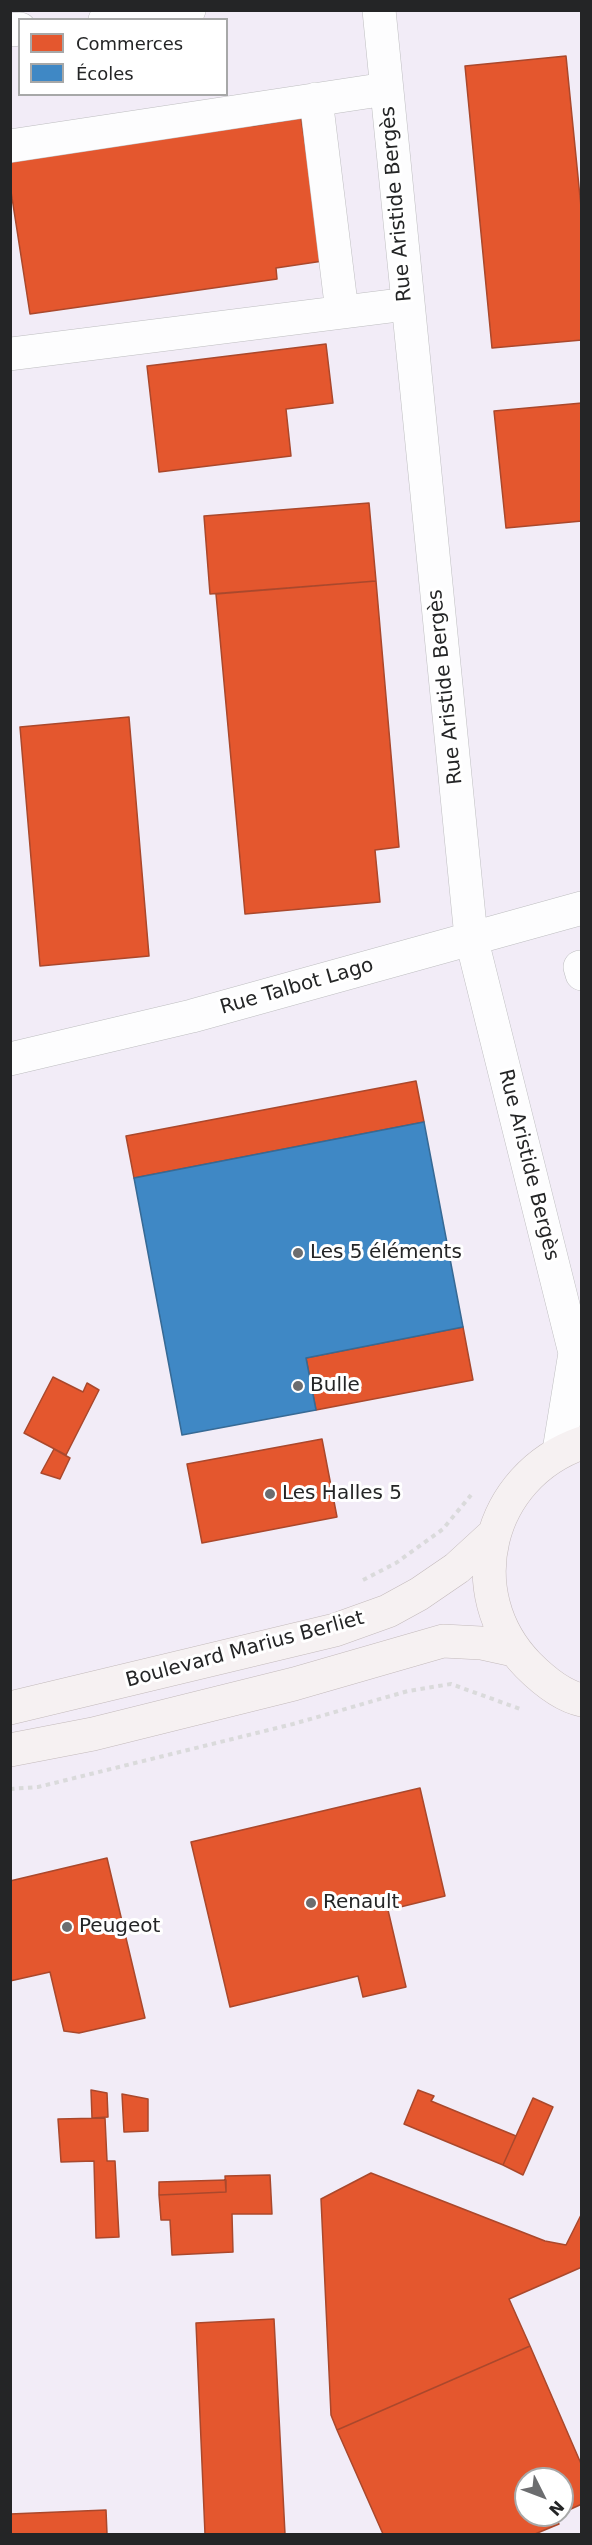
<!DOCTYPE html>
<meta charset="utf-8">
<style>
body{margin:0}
#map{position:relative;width:592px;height:2545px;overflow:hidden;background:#f3f4f6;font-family:"DejaVu Sans",sans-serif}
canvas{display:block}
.frame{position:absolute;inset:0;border:12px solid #242526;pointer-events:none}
.legend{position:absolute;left:18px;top:18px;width:210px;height:78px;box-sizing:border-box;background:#fff;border:2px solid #a7a8a8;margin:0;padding:8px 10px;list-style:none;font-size:18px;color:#242526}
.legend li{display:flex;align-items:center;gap:12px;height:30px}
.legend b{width:30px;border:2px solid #a7a8a8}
.north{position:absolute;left:514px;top:2467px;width:60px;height:60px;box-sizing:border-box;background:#fff;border:2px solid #a7a8a8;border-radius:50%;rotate:132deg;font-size:16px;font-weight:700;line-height:24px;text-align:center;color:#242526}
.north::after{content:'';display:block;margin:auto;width:21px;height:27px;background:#6c6d6f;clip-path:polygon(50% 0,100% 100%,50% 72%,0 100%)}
</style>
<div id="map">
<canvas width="592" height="2545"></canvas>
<div class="frame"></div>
<ul class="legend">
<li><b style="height:16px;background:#e4572e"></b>Commerces</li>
<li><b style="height:16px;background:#3f88c5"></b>Écoles</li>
</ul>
<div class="north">N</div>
</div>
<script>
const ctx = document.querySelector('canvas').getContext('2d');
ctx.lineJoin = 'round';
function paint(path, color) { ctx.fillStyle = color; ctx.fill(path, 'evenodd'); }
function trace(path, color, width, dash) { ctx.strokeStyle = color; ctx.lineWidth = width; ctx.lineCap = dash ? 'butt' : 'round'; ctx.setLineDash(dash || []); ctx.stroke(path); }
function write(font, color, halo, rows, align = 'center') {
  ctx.font = font + ' "DejaVu Sans",sans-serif'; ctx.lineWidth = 6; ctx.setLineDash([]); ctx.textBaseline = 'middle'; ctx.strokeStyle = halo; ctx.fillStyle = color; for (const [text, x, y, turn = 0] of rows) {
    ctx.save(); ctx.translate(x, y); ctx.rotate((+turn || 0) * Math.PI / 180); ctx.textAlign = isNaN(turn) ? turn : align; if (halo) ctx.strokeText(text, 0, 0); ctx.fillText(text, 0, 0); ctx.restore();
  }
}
const commercial = new Path2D(`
 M 11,11 L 581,11 L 581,2534 L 11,2534 ZM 20,20 L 226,20 L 226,94 L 20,94 ZM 526,2479 L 562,2479 L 562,2515 L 526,2515 Z`);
const shops = new Path2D(`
 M 566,56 L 582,217 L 582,340 L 492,348 L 465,66 Z
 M 252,115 L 253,126 L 301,118 L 323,261 L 276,268 L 277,279 L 30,314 L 10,185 L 10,150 Z
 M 326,344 L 333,403 L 286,409 L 291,456 L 159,472 L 147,366 Z
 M 582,403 L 582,521 L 506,528 L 494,411 Z
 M 369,503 L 376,581 L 210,594 L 204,516 Z
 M 376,581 L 399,847 L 375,850 L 380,902 L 245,914 L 216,594 Z
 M 129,717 L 149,956 L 40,966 L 20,727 Z
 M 416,1081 L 424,1122 L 134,1178 L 126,1136 Z
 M 463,1327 L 473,1380 L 316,1410 L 306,1358 Z
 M 53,1377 L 83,1392 L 87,1383 L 99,1390 L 66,1455 L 24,1433 Z
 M 322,1439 L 337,1517 L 202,1543 L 187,1464 Z
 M 54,1449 L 70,1458 L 60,1479 L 41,1473 Z
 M 420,1788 L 445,1896 L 388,1910 L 406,1987 L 363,1997 L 358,1976 L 230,2007 L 191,1842 Z
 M 107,1858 L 145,2018 L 79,2033 L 64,2031 L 50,1972 L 10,1981 L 10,1881 Z
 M 91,2090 L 107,2093 L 108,2117 L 92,2118 Z
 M 418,2090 L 434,2096 L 431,2101 L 516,2136 L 503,2165 L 404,2124 Z
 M 122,2094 L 148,2099 L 148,2131 L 124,2132 Z
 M 533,2098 L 553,2107 L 523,2175 L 503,2165 Z
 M 105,2118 L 107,2161 L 115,2161 L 119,2237 L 96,2238 L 94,2161 L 61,2162 L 58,2119 Z
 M 371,2173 L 545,2241 L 566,2245 L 582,2213 L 582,2267 L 509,2299 L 530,2346 L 337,2430 L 331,2415 L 321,2199 Z
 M 270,2175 L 272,2214 L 232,2214 L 233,2252 L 172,2255 L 170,2220 L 161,2220 L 159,2195 L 226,2192 L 225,2176 Z
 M 226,2180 L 226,2192 L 159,2195 L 159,2182 Z
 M 274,2319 L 285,2534 L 205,2534 L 196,2323 Z
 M 530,2346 L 582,2466 L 582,2504 L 562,2513 L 562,2479 L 526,2479 L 526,2515 L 557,2515 L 555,2516 L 559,2524 L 535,2534 L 383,2534 L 337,2430 Z
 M 106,2510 L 107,2534 L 10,2534 L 10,2514 Z`);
const schools = new Path2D(`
 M 424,1122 L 463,1327 L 306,1358 L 316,1410 L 182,1435 L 134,1178 Z`);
const path = new Path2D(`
 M 363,1580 L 396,1563 L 443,1529 L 471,1495
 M 10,1789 L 38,1787 L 293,1724 L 408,1691 L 451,1684 L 523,1710`);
const minor = new Path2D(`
 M 379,10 L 471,937 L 575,1353 L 559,1451
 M 105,20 L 189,10
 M 10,30 L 20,29
 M 316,99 L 342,312
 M 10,146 L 386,89
 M 10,354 L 407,304
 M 580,967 L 582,974
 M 10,1059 L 192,1016 L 582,908`);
const major = new Path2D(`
 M 582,1443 C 487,1476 458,1593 528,1665 C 542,1679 562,1696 582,1700
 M 10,1708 L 335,1630 L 388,1611 L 419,1594 L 457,1568 L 493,1535
 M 10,1750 L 93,1734 L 294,1684 L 443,1641 L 481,1643 L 513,1650`);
const markers = [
 [298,1253,6,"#6c6d6f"],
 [298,1386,6,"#6c6d6f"],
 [270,1494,6,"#6c6d6f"],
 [311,1903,6,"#6c6d6f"],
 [67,1927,6,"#6c6d6f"]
];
const streetNames = [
 ["Rue Aristide Bergès",397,204,-95],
 ["Rue Aristide Bergès",446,687,-96],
 ["Rue Talbot Lago",297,987,-16],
 ["Rue Aristide Bergès",528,1165,76],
 ["Boulevard Marius Berliet",245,1650,-15]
];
const poiNames = [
 ["Les 5 éléments",310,1253],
 ["Bulle",310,1386],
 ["Les Halles 5",282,1494],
 ["Renault",323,1903],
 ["Peugeot",79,1927]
];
paint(commercial, '#f2ecf7');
paint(shops, '#e4572e');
trace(shops, '#aa482c', 1.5);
paint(schools, '#3f88c5');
trace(schools, '#376a95', 1.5);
trace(minor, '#bebec0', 34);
trace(major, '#c3babb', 34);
trace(path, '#dadadb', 4, [4.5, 4.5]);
trace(minor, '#fdfdfe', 33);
trace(major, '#f6f1f2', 33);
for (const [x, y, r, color] of markers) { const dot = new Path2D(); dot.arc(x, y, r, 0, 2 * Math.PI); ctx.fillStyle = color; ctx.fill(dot); trace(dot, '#fff', 2); }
write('20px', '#242526', '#fff', streetNames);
write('20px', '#242526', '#fff', poiNames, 'left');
</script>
